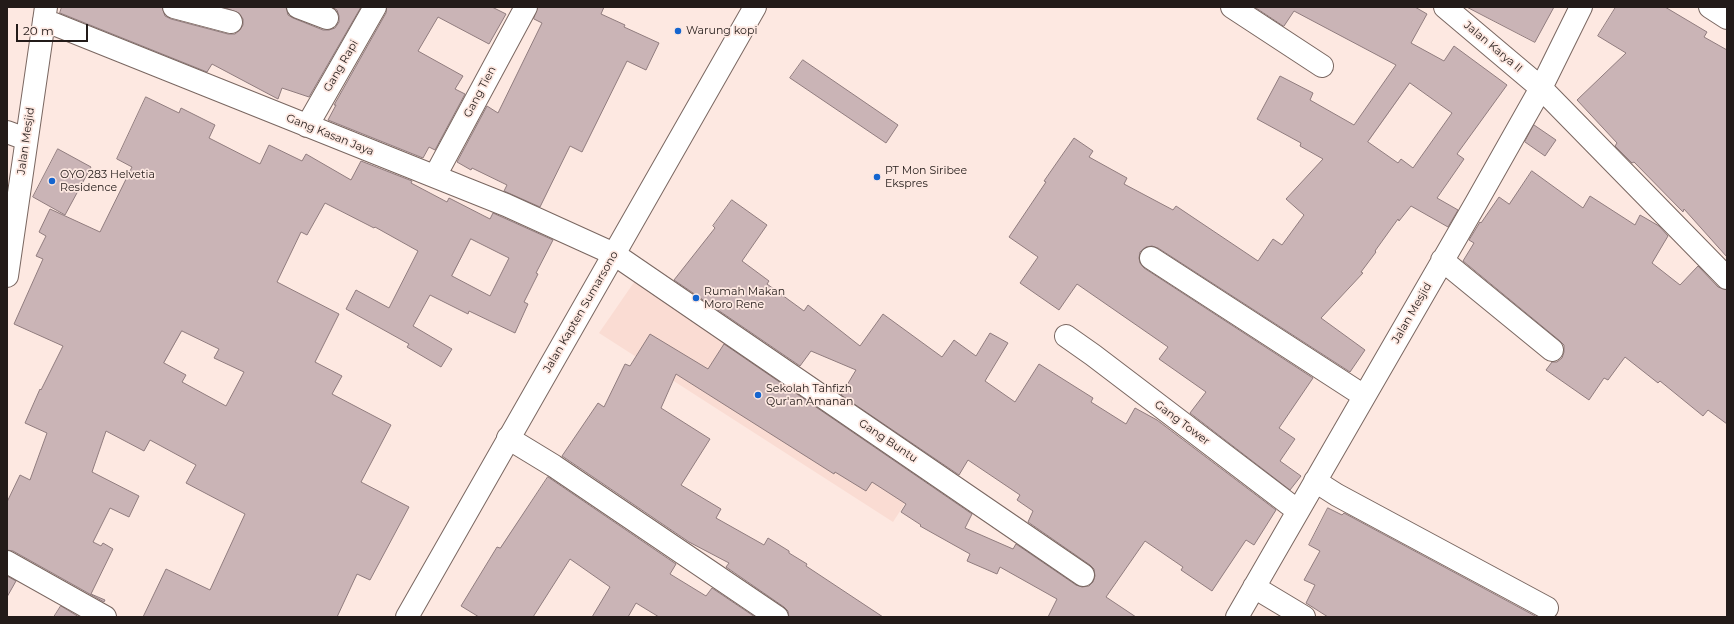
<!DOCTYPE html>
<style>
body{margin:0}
#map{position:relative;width:1734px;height:624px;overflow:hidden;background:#fde8e1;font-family:Montserrat,sans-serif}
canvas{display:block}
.frame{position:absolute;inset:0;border:8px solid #231b19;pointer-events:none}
.scale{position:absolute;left:16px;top:24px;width:72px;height:18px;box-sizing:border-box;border:2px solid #231b19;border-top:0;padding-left:5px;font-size:12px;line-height:14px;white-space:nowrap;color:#231b19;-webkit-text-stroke:3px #fde8e1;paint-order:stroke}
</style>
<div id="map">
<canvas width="1734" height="624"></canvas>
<div class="frame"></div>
<div class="scale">20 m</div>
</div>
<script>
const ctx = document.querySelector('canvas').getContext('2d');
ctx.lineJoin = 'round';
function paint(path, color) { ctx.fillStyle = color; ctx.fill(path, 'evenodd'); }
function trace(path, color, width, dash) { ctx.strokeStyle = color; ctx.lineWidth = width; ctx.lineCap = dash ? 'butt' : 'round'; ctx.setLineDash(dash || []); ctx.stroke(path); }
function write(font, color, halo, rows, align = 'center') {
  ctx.font = font + ' Montserrat,sans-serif'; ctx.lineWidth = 3.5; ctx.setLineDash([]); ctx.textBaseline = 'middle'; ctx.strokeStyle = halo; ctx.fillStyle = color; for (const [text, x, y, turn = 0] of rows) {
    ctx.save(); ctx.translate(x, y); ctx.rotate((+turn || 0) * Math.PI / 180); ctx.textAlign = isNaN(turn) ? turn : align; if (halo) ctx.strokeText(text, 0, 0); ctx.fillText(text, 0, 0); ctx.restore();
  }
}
const built = new Path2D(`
 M 639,275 L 922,477 L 893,522 L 599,333 Z`);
const building = new Path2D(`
 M 62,7 L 162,7 L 165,16 L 171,19 L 228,34 L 235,34 L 240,30 L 243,25 L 243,19 L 239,13 L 223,7 L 286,7 L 288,15 L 293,18 L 323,30 L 329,30 L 335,28 L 339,22 L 339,16 L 337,10 L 332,7 L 361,7 L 309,97 L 282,88 L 278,99 L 212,64 L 207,72 L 60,13 Z
 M 387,7 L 492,7 L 506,14 L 489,44 L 438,17 L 418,51 L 463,76 L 455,89 L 465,94 L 435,150 L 429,147 L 423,158 L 328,120 L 336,105 L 334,105 L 386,13 Z
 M 538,7 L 604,7 L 601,14 L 625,25 L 624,27 L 659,43 L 646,70 L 627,61 L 582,152 L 570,146 L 540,207 L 504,191 L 507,185 L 472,168 L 471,170 L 457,162 L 487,106 L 498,113 L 542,23 L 534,19 Z
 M 1255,7 L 1415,7 L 1427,14 L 1411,43 L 1444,61 L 1454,46 L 1507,85 L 1457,154 L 1464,159 L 1437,198 L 1458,210 L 1448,227 L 1411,206 L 1399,221 L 1398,219 L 1375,251 L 1376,252 L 1361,272 L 1363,273 L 1321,318 L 1365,350 L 1350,372 L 1158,248 L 1152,246 L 1146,247 L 1140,252 L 1139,258 L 1140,263 L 1144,268 L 1313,378 L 1279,428 L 1295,439 L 1280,461 L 1301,476 L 1290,490 L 1190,413 L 1206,392 L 1159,359 L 1168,347 L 1077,284 L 1059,310 L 1020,283 L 1038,257 L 1009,237 L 1046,182 L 1044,181 L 1074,138 L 1093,151 L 1089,157 L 1127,178 L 1124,184 L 1173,210 L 1176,206 L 1258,261 L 1273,239 L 1282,245 L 1304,215 L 1286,199 L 1323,159 L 1300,146 L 1301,143 L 1257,119 L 1280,76 L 1313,93 L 1310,100 L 1354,125 L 1396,65 L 1294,11 L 1284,26 ZM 1410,83 L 1452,113 L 1413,168 L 1401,159 L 1398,163 L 1368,142 Z
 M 1467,7 L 1554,7 L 1535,42 Z
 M 1616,7 L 1665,7 L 1707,32 L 1704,37 L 1727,50 L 1727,257 L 1684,209 L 1683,212 L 1634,162 L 1632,163 L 1615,146 L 1617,143 L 1577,100 L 1626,53 L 1598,36 Z
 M 803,60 L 898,125 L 886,143 L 790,78 Z
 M 146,97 L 179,113 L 181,108 L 215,125 L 209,138 L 260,164 L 269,145 L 302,161 L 306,154 L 351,180 L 361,161 L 412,181 L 411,183 L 447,202 L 449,198 L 490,219 L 493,213 L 553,240 L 536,273 L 538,274 L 524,302 L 528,304 L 515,333 L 469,311 L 468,314 L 430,295 L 413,326 L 452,349 L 441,367 L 407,347 L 409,344 L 346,309 L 356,290 L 389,308 L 418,251 L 375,227 L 374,228 L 325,203 L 307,235 L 301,232 L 277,282 L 339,314 L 315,362 L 342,376 L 332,394 L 391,425 L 361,482 L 409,507 L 370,580 L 357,574 L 337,617 L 143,617 L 166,569 L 210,590 L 245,514 L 186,483 L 196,465 L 150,440 L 144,451 L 106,431 L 92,472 L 139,496 L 129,517 L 110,508 L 93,542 L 101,546 L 103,543 L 113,549 L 91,594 L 105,600 L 104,602 L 13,551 L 7,550 L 7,502 L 20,475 L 30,480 L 47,433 L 25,423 L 40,389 L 41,390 L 63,346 L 14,324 L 43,259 L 36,256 L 46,236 L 39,232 L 50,209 L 100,232 L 132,167 L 117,159 ZM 471,239 L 509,258 L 490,296 L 452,276 ZM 182,331 L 219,349 L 214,358 L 244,372 L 226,406 L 182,382 L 186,375 L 164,363 Z
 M 1534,125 L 1556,140 L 1545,156 L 1525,142 Z
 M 58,149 L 91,167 L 65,215 L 33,197 Z
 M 1532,171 L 1583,208 L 1590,196 L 1635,225 L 1640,215 L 1659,226 L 1668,236 L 1652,263 L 1680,285 L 1698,266 L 1718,287 L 1727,290 L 1727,424 L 1708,410 L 1703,416 L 1660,381 L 1658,383 L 1625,357 L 1608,380 L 1604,378 L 1589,400 L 1546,370 L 1552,362 L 1557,362 L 1562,358 L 1564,352 L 1564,345 L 1560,341 L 1463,261 L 1474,243 L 1469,240 L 1480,222 L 1481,223 L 1499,197 L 1509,204 Z
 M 732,200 L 767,225 L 742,261 L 769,281 L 767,284 L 804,311 L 808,305 L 860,346 L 883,314 L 942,357 L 954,340 L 976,356 L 990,333 L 1008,343 L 985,381 L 1015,402 L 1039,364 L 1093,398 L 1091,402 L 1126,424 L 1135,408 L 1157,420 L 1276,510 L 1254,545 L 1246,540 L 1212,591 L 1181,570 L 1183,567 L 1145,541 L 1106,597 L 1136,617 L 1048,617 L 1057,599 L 1000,567 L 997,574 L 967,561 L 970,554 L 920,526 L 921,525 L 901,512 L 906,504 L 872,482 L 866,491 L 835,472 L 834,474 L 676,374 L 661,408 L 710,439 L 681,485 L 721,509 L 716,518 L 764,545 L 768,538 L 789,551 L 789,553 L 807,564 L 806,566 L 883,617 L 789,617 L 788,611 L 784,607 L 726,567 L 729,563 L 689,542 L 562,456 L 598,403 L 604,407 L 625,364 L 630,366 L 650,334 L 708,369 L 724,344 L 972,514 L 965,528 L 1013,549 L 1016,544 L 1076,585 L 1082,587 L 1089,586 L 1093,582 L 1095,576 L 1094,569 L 1090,565 L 1028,522 L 1033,511 L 1017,500 L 1020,495 L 968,460 L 959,475 L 841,395 L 856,370 L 811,351 L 800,366 L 674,280 L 715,228 L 713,226 Z
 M 548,477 L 676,564 L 670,574 L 706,596 L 712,588 L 755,617 L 659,617 L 636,603 L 628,617 L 592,617 L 610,587 L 570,559 L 533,617 L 479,617 L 461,606 L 497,547 L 500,548 Z
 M 1328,508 L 1342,515 L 1344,513 L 1537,617 L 1328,617 L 1306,603 L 1315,585 L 1304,580 L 1320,551 L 1309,545 Z
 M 7,576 L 16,581 L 7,597 Z
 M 61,606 L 79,617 L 54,617 Z`);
const street = new Path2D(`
 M 174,7 L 231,22
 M 298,7 L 327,18
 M 1232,7 L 1322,66
 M 1445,7 L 1541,88 L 1727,278
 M 1710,7 L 1727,18
 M 44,20 L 506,205 L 614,254 L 1083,575
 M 307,126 L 375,7
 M 7,132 L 26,139
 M 435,176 L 526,7
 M 1151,258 L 1364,396
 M 1442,260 L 1552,350
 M 7,276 L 46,7
 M 1066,336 L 1093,355 L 1298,511
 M 508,438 L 554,466 L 777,617
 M 1315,481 L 1337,495 L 1547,608
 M 7,562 L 105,617
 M 1254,587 L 1304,617
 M 1237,617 L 1476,203 L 1541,88 L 1581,7`);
const highway = new Path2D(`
 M 407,617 L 755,7`);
const markers = [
 [678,31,4,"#1565cf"],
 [877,177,4,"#1565cf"],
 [52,181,4,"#1565cf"],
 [696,298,4,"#1565cf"],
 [758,395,4,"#1565cf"]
];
const poiNames = [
 ["Warung kopi",686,31],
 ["PT Mon Siribee",885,171],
 ["Ekspres",885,184],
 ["OYO 283 Helvetia",60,175],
 ["Residence",60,188],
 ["Rumah Makan",704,292],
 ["Moro Rene",704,305],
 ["Sekolah Tahfizh",766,389],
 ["Qur'an Amanan",766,402]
];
const streetNames = [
 ["Jalan Karya II",1493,47,40],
 ["Gang Rapi",341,66,-60],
 ["Gang Tien",480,92,-62],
 ["Gang Kasan Jaya",330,135,22],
 ["Jalan Mesjid",26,141,-82],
 ["Jalan Kapten Sumarsono",581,312,-60],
 ["Jalan Mesjid",1412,313,-60],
 ["Gang Tower",1182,423,37],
 ["Gang Buntu",888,441,34]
];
paint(built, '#fadcd3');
paint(building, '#cab4b6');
trace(building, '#907c7e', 1);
trace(street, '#7a6761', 24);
trace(highway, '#7a6761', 24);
trace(street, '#fff', 22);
trace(highway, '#fff', 22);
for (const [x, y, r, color] of markers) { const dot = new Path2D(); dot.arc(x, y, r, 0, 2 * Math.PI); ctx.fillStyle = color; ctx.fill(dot); trace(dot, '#fde8e1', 1.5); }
write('11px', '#231b19', '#fde8e1', poiNames, 'left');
write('11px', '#231b19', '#fde8e1', streetNames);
</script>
